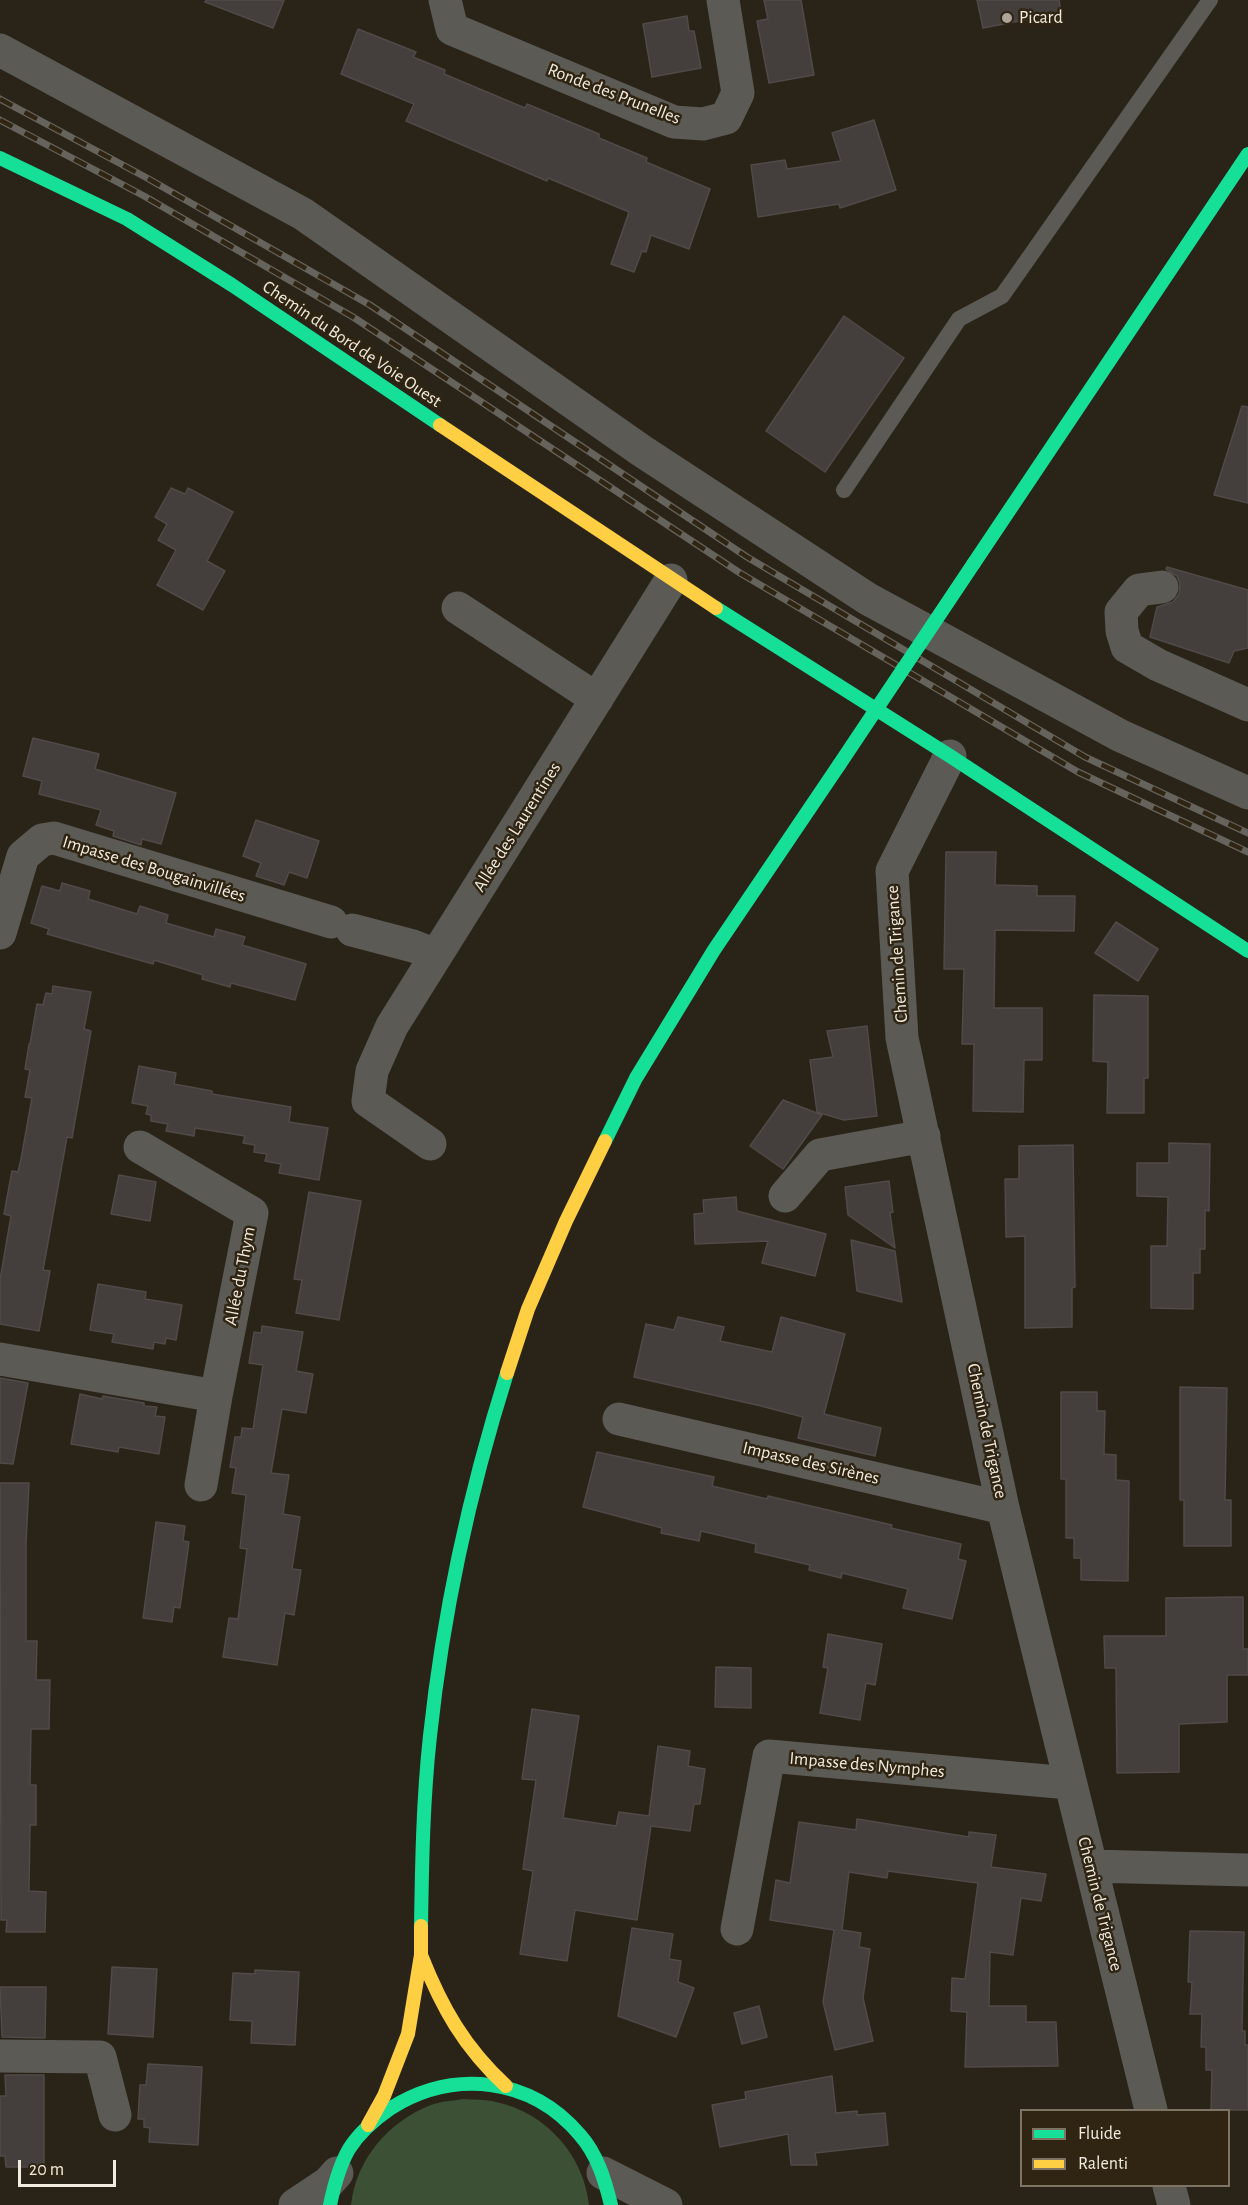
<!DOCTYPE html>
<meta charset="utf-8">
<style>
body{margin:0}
#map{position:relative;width:1248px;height:2205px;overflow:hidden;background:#292318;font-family:"Alegreya Sans",sans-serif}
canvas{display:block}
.legend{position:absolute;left:1020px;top:2109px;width:210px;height:78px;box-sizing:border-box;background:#2f2512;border:2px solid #7d7464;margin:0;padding:8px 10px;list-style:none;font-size:18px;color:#f2ebe0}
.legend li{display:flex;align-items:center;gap:12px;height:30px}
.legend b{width:30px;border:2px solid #7d7464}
.scale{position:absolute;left:18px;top:2160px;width:98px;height:27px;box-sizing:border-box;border:3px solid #f2ebe0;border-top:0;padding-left:8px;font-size:18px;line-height:21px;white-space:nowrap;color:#f2ebe0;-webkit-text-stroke:4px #2f2512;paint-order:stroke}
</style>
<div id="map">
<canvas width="1248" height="2205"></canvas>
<ul class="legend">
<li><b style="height:8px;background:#16e098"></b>Fluide</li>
<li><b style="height:8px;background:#ffcf43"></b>Ralenti</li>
</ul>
<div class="scale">20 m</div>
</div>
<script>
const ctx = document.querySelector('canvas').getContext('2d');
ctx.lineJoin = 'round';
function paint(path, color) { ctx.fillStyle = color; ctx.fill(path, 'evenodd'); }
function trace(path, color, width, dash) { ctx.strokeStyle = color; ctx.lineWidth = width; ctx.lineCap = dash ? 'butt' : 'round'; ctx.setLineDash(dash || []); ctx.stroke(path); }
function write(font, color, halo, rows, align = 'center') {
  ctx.font = font + ' "Alegreya Sans",sans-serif'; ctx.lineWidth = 5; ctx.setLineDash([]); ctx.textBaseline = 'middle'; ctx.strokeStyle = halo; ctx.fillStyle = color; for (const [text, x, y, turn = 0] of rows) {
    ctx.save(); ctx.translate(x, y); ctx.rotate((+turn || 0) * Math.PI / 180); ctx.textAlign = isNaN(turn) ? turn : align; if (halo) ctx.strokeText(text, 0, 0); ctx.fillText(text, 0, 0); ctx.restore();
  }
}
const green = new Path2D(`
 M 463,2099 C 474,2100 485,2099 496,2102 C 545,2112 584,2155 589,2205 L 351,2205 C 356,2159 389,2121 431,2105 C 441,2101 453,2101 463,2099 Z`);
const building = new Path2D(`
 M 206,0 L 284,0 L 273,28 L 205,2 Z
 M 764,0 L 801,0 L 814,75 L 769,83 L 757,21 L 768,19 Z
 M 977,0 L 1059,0 L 1061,13 L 983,28 Z
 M 687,16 L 689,31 L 694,31 L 701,68 L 652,77 L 643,24 Z
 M 358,29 L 416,52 L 413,57 L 445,70 L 444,74 L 525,108 L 527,104 L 599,134 L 599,138 L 647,158 L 646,162 L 710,189 L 689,249 L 651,235 L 646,252 L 642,251 L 634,272 L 611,264 L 629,212 L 548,178 L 547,181 L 406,121 L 414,104 L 341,74 Z
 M 874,120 L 896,190 L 840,208 L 839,204 L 758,217 L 751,165 L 785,160 L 787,169 L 841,161 L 832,133 Z
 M 844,316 L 904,358 L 825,472 L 766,431 Z
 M 1242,406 L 1248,407 L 1248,503 L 1214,495 Z
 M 171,488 L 185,494 L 188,488 L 233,512 L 207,561 L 225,571 L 203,610 L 157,585 L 176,550 L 158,540 L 167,524 L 155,517 Z
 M 1167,567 L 1248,590 L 1248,648 L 1234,651 L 1229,663 L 1150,637 L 1157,607 L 1173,602 L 1179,594 L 1180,584 L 1177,576 L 1166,569 Z
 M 33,738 L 99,754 L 95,769 L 176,793 L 161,844 L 142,839 L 141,845 L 113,836 L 114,831 L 96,825 L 101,810 L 39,794 L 42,781 L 23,776 Z
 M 256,820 L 319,841 L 307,878 L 289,872 L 284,885 L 256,876 L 261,863 L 243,856 Z
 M 946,852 L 996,852 L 995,885 L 1037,886 L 1037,896 L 1075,896 L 1074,931 L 995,930 L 994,1008 L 1042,1008 L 1042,1060 L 1024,1060 L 1023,1112 L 973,1111 L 974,1044 L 962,1044 L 964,969 L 944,969 Z
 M 62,883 L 90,891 L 88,899 L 137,914 L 140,906 L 168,915 L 166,923 L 214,937 L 216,929 L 245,937 L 242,945 L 306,964 L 295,1000 L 231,983 L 230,987 L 202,979 L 203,975 L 154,960 L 153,964 L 47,934 L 49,929 L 31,923 L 42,886 L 60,891 Z
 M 1116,922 L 1158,949 L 1138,981 L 1095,953 Z
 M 53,986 L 91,992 L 84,1029 L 91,1031 L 72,1138 L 67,1137 L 43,1270 L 50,1271 L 39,1331 L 0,1324 L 0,1280 L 11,1216 L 4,1214 L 12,1171 L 18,1172 L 21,1159 L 32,1098 L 25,1097 L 30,1070 L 25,1069 L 29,1044 L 30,1044 L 37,1004 L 43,1005 L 46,993 L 52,994 Z
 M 1094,995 L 1148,996 L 1148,1078 L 1144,1078 L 1144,1113 L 1107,1113 L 1108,1062 L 1093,1061 Z
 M 867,1026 L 877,1116 L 844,1120 L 817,1112 L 810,1060 L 833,1057 L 827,1031 Z
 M 139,1066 L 176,1073 L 174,1084 L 212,1091 L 212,1094 L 291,1107 L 289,1122 L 328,1128 L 319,1180 L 279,1173 L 281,1164 L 265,1161 L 267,1154 L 254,1152 L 255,1145 L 243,1143 L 245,1136 L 195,1128 L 194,1136 L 166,1131 L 168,1124 L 151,1121 L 151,1115 L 146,1114 L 148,1106 L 132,1103 Z
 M 783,1100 L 822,1115 L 783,1169 L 750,1146 Z
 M 1169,1143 L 1210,1144 L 1209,1211 L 1205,1210 L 1205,1249 L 1200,1249 L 1200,1273 L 1193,1273 L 1193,1309 L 1151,1308 L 1151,1246 L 1167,1246 L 1168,1197 L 1137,1196 L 1137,1163 L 1169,1163 Z
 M 1073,1145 L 1075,1287 L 1072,1288 L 1072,1327 L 1025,1328 L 1025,1236 L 1006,1237 L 1005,1179 L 1019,1179 L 1019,1146 Z
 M 119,1175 L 156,1182 L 150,1221 L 111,1214 Z
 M 889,1181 L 893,1212 L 890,1213 L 895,1248 L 848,1215 L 845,1187 Z
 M 309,1192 L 361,1201 L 339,1320 L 296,1313 L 302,1280 L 294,1279 Z
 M 736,1197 L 737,1211 L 826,1234 L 815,1276 L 762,1263 L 768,1241 L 695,1244 L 694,1214 L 704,1213 L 703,1200 Z
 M 851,1240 L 895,1251 L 902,1302 L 857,1291 Z
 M 98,1284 L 146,1292 L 145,1299 L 182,1305 L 176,1340 L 166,1338 L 165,1344 L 154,1342 L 153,1349 L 112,1342 L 114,1334 L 90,1330 Z
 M 678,1317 L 724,1327 L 720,1341 L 772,1352 L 781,1317 L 845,1334 L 824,1414 L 881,1428 L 875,1456 L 798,1438 L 803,1417 L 761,1406 L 634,1377 L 646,1324 L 674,1330 Z
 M 262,1326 L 303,1332 L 296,1371 L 313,1374 L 306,1413 L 282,1409 L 271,1473 L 289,1475 L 283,1514 L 300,1517 L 292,1569 L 301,1570 L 294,1615 L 285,1613 L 277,1665 L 223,1657 L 229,1618 L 238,1619 L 247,1549 L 240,1548 L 246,1495 L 232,1493 L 236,1468 L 230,1467 L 235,1437 L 241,1437 L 242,1428 L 253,1429 L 263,1365 L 249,1363 L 254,1332 L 261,1333 Z
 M 0,1378 L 28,1383 L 13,1464 L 0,1463 Z
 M 1180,1387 L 1227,1388 L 1225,1500 L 1231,1500 L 1231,1546 L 1184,1546 L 1184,1500 L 1180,1500 Z
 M 1061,1392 L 1097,1392 L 1097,1411 L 1105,1411 L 1104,1454 L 1116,1455 L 1116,1480 L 1129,1481 L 1128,1581 L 1081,1580 L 1081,1558 L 1074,1558 L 1074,1538 L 1066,1538 L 1066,1479 L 1061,1479 Z
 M 80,1394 L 102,1399 L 103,1396 L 144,1403 L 144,1406 L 157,1407 L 155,1416 L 165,1417 L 159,1454 L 119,1447 L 118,1452 L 71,1444 Z
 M 597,1452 L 714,1477 L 712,1486 L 767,1499 L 768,1496 L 892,1525 L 891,1528 L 961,1544 L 958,1559 L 966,1561 L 952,1619 L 903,1608 L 908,1589 L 842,1573 L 841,1578 L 809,1570 L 810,1565 L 755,1552 L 756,1544 L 701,1531 L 699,1541 L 661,1533 L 662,1528 L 583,1507 Z
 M 0,1483 L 29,1483 L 26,1544 L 26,1641 L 37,1641 L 36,1680 L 50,1680 L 49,1729 L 31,1729 L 30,1785 L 36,1785 L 36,1825 L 30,1825 L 29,1891 L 46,1892 L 45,1932 L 6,1932 L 7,1920 L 1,1920 Z
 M 156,1522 L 185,1526 L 183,1541 L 189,1542 L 180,1608 L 174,1607 L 172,1622 L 143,1618 Z
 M 1243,1597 L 1243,1649 L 1248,1649 L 1248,1675 L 1227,1675 L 1227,1722 L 1179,1724 L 1179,1772 L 1117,1773 L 1116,1668 L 1105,1668 L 1104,1636 L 1166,1636 L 1166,1598 Z
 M 828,1634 L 882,1644 L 875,1685 L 866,1683 L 860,1720 L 820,1713 L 828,1668 L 823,1667 Z
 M 716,1667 L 751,1668 L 751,1708 L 715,1707 Z
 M 532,1709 L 579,1716 L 563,1818 L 616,1826 L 619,1812 L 649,1816 L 658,1746 L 690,1751 L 688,1766 L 705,1769 L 700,1804 L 694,1804 L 690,1831 L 651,1826 L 637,1920 L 575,1910 L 567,1961 L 520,1954 L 533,1871 L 523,1869 L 536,1780 L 522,1779 Z
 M 857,1819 L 969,1837 L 969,1832 L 996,1835 L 991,1867 L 1046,1874 L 1041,1901 L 1021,1898 L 1013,1955 L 990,1952 L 989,2006 L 1026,2006 L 1026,2022 L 1056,2022 L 1058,2066 L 965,2067 L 967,2012 L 951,2011 L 952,1978 L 965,1979 L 978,1883 L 888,1871 L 887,1878 L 849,1872 L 842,1930 L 861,1933 L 859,1947 L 870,1949 L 863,1998 L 873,2041 L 835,2050 L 823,2002 L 834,1930 L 770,1920 L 776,1880 L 790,1883 L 799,1822 L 856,1830 Z
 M 632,1928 L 673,1934 L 669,1959 L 681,1961 L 678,1982 L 694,1988 L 676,2037 L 618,2016 Z
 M 1190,1931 L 1244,1932 L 1242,2031 L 1245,2031 L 1245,2045 L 1248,2045 L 1248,2110 L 1211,2110 L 1212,2070 L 1206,2070 L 1206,2047 L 1201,2047 L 1202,2014 L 1190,2014 L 1192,1982 L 1188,1982 Z
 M 112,1967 L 157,1969 L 153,2037 L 108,2034 Z
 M 255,1970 L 299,1972 L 295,2045 L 251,2043 L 252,2021 L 230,2020 L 233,1973 L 255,1974 Z
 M 0,1987 L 46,1987 L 45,2038 L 2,2037 Z
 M 759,2006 L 767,2037 L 742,2044 L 734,2013 Z
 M 148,2064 L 202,2067 L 198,2145 L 149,2142 L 150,2128 L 144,2127 L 144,2119 L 138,2119 L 140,2085 L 146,2085 Z
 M 5,2075 L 44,2075 L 44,2167 L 6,2167 L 5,2156 L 0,2156 L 0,2096 L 6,2096 Z
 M 832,2076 L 836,2113 L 857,2111 L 857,2115 L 885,2113 L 888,2145 L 815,2153 L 817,2165 L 791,2165 L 788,2134 L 720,2147 L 712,2105 L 746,2099 L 745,2092 Z`);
const lane = new Path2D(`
 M 844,490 L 959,319 L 1002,296 L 1210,0`);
const street = new Path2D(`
 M 445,0 L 452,29 L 674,122 L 703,124 L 726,118 L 738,93 L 723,0
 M 0,50 L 303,214 L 642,451 L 868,599 L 1121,736 L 1248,793
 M 1162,587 L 1139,590 L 1121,612 L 1122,631 L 1127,647 L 1158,665 L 1248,705
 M 458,608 L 597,699
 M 950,756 L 892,871 L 902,1038 L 1003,1508 L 1151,2110
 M 352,930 L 413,946 L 436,955
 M 0,933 L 23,856 L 42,840 L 54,838 L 331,922
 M 430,1144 L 368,1101 L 372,1071 L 392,1026 L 671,580
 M 140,1147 L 252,1213 L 216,1396 L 201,1485
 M 785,1196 L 820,1155 L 924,1136
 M 0,1359 L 216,1396
 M 619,1419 L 1003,1508
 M 1091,1866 L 1248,1870
 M 737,1929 L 769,1756 L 1069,1783
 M 0,2056 L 100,2057 L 115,2115
 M 603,2173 L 666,2205
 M 1169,2186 L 1174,2205
 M 295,2205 L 328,2183 L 337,2173`);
const fast = new Path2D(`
 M 0,158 L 127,219 L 232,285 L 440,425
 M 974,563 L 1248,154
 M 716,608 L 950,756 L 1248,951
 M 605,1141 L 636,1078 L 714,950 L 839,765
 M 421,1926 C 422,1863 423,1799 430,1736 C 443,1614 470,1490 507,1373
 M 330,2205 C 334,2186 339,2166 349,2149 C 359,2133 375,2119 391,2108 C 454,2069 531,2077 580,2135 C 597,2154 605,2180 611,2205`);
const slow = new Path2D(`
 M 440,425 L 716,608
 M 507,1373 L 528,1309 L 566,1221 L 605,1141
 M 421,1955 C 442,2008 464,2047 506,2086
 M 368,2125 L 384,2096 L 408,2034 L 421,1955 L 421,1926`);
const rail = new Path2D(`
 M 0,99 L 147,178 L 370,305 L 747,557 L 1085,757 L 1248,833
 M 0,120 L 144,196 L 353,317 L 740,573 L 1078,772 L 1248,852`);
const fastBridge = new Path2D(`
 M 839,765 L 974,563`);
const markers = [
 [1007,18,6,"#aca59a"]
];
const poiNames = [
 ["Picard",1019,18]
];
const streetNames = [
 ["Ronde des Prunelles",614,94,21],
 ["Chemin du Bord de Voie Ouest",352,344,34],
 ["Allée des Laurentines",517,827,-58],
 ["Impasse des Bougainvillées",154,869,17],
 ["Chemin de Trigance",897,954,-94],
 ["Allée du Thym",240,1276,-79],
 ["Chemin de Trigance",987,1431,78],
 ["Impasse des Sirènes",811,1463,13],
 ["Impasse des Nymphes",867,1765,5],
 ["Chemin de Trigance",1100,1904,76]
];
paint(green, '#3b5035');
paint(building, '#443e3c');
trace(building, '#504a48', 1.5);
trace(lane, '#5b5a55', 16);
trace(street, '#5b5a55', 33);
trace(fast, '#16e098', 14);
trace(slow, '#ffcf43', 14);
trace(rail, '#65635c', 7);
trace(rail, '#2f2512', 4.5, [14]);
trace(fastBridge, '#16e098', 14);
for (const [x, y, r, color] of markers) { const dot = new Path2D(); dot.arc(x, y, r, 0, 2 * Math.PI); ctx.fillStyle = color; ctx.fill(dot); trace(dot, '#2f2512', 2); }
write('18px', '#f2ebe0', '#2f2512', poiNames, 'left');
write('18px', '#f2ebe0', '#2f2512', streetNames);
</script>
